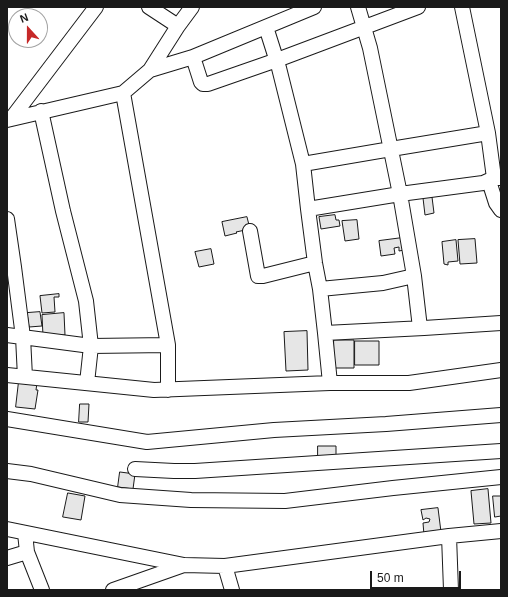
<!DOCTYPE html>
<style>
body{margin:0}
#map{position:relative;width:508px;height:597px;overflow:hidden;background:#fff;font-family:Helvetica,sans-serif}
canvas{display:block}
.frame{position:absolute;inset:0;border:8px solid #1a1a1a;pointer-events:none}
.north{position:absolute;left:8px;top:8px;width:40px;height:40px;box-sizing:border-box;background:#fff;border:1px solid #a3a3a3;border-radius:50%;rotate:339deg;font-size:11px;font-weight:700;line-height:16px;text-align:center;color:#1a1a1a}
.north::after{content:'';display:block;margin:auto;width:14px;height:18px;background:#c62828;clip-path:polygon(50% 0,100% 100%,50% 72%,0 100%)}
.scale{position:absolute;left:370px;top:571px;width:91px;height:18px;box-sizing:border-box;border:2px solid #1a1a1a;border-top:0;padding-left:5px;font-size:12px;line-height:14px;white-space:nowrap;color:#1a1a1a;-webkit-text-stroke:3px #fff;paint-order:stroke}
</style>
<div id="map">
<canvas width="508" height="597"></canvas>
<div class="frame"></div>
<div class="north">N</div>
<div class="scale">50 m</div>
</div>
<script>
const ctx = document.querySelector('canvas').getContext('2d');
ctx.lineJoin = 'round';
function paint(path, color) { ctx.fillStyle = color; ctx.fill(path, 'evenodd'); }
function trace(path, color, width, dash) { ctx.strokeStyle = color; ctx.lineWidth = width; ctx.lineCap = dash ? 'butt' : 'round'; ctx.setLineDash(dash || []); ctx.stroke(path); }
const building = new Path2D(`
 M 432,197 L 434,213 L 425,215 L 423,198 Z
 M 335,215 L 336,220 L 339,220 L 340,226 L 321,229 L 319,217 Z
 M 247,217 L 250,229 L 236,232 L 237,233 L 225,236 L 222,222 Z
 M 357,220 L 359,239 L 345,241 L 342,221 Z
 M 402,238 L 404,250 L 399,251 L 399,247 L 394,248 L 395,254 L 381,256 L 379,241 Z
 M 475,239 L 477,263 L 460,264 L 458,240 Z
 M 456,240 L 458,261 L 448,262 L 448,265 L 444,264 L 442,242 Z
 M 211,249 L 214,264 L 199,267 L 195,252 Z
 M 59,294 L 59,297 L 54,297 L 55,312 L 42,313 L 40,296 Z
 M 40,312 L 42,326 L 29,327 L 27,313 Z
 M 64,313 L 65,335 L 43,336 L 42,315 Z
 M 307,331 L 308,370 L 286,371 L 284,332 Z
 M 334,340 L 354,340 L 354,368 L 334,368 Z
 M 355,341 L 379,341 L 379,365 L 355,365 Z
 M 19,381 L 37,383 L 36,390 L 38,390 L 35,409 L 16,407 Z
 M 80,404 L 89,404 L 88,422 L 79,422 Z
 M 318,446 L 336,446 L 336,457 L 318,458 Z
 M 120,472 L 135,474 L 133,489 L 118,487 Z
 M 488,489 L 491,523 L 474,524 L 471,491 Z
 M 68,493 L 85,496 L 81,520 L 63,517 Z
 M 493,496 L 501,496 L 501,516 L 495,517 Z
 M 438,508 L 441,532 L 424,535 L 423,523 L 429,522 L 430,519 L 426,518 L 423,520 L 421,510 Z`);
const minor = new Path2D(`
 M 149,7 L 178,26
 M 358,7 L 370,48 L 400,194 L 414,276 L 420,328
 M 462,7 L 488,133 L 494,178 L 501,178
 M 266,27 L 279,68 L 303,164 L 308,209 L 315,263 L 320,289 L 325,333 L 330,383
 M 193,57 L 201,82 L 203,84 L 208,84 L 277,60 L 418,7
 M 150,70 L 178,26 L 192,7
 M 123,93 L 168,345
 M 41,111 L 63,211 L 86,301 L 91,346 L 87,383
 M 11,119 L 96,7
 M 7,120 L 123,93 L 150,70 L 193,57 L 314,7
 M 303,164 L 391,149 L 488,133
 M 489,181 L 496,203 L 501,210
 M 308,209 L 400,194 L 483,183 L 494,178
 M 7,219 L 14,267 L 23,337 L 25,377
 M 250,231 L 258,276 L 263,276 L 315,263
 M 320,289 L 383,283 L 414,276
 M 325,333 L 424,328 L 501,323
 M 7,335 L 91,346 L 168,345 L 168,390
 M 7,375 L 154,390 L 330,383 L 409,383 L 501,370
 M 7,419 L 147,442 L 274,430 L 386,424 L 501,415
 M 135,469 L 174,471 L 195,471 L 501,451
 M 7,471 L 31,474 L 120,495 L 191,500 L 285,501 L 393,488 L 501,477
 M 7,529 L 184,565 L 225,566 L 232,590
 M 25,533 L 27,552 L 42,590
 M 449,536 L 451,590
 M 7,558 L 27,552
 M 225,566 L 449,536 L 501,531
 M 113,590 L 184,565`);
paint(building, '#e6e6e6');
trace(building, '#1a1a1a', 1);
trace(minor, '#1a1a1a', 16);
trace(minor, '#fff', 14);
</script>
